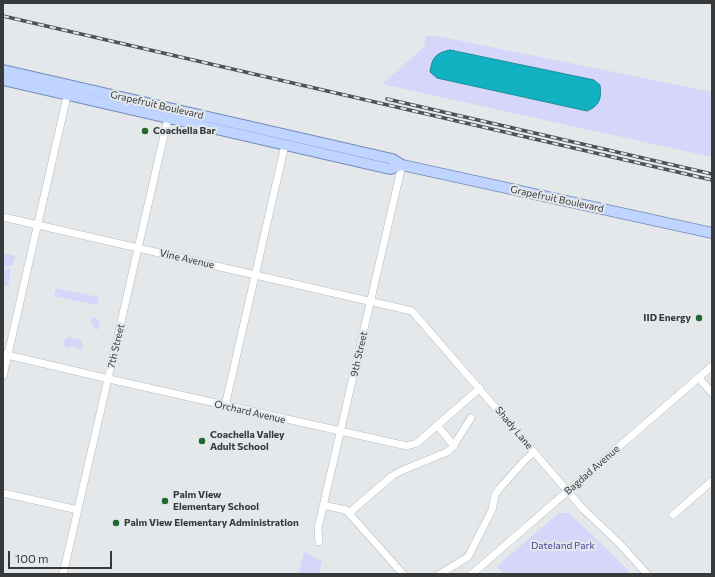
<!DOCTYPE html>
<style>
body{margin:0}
#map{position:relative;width:715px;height:577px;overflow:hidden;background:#e4e8eb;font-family:Commissioner,sans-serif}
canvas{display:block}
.frame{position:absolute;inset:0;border:4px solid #38393a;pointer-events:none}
.scale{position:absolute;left:8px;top:551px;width:104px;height:18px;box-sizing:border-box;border:2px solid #38393a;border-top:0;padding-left:5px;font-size:12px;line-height:14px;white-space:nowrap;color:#38393a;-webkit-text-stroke:3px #e4e8eb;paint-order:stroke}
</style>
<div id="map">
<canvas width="715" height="577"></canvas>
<div class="frame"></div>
<div class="scale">100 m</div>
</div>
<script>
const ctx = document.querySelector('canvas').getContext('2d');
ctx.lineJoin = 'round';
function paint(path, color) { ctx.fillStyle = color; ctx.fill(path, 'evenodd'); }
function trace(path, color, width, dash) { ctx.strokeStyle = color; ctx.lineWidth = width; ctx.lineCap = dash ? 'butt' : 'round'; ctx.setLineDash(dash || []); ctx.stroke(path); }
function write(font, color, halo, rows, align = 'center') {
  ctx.font = font + ' Commissioner,sans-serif'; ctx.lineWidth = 4; ctx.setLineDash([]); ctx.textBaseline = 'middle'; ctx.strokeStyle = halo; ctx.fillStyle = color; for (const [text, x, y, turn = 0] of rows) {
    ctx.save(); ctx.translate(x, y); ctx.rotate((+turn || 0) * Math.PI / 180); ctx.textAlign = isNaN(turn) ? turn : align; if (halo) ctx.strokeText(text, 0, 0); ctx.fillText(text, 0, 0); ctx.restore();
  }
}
const green = new Path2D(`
 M 426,36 L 437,36 L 712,92 L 712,157 L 382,84 L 424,47 Z
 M 3,253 L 15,256 L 12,266 L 3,267 Z
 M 11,268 L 8,286 L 4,286 L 3,270 Z
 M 56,288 L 99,297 L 97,305 L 54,296 Z
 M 93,317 C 100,319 101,325 97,330 C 94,329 90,322 91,319 Z
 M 69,336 L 74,339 L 77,338 L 82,342 L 82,349 L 80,350 L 75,346 L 66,348 L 63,342 Z
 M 559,513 L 569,513 L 614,556 L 631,574 L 504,574 L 497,566 Z
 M 304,552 C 312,553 314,560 322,560 L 319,574 L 299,574 Z`);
const water = new Path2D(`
 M 450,50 L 594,80 L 600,85 C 602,99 599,106 587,111 L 437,78 L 430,72 C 432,57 436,53 450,50 Z`);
const street = new Path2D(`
 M 3,217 L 412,311 L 583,509 L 620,544 L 647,574
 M 3,354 L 109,379 L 407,446 L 417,443 L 480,388
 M 3,376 L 68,92
 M 699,378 L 712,393
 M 225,406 L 285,145
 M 437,425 L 454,446
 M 3,493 L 78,510
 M 323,505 L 346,510 L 403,574
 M 349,513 L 392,476 L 401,471 L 447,452 L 452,448 L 471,418
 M 673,515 L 712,481
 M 319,542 L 318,528 L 402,165
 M 63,574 L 168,118
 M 440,574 L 468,557 L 492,510 L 495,495 L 499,489 L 525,460 L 534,452
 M 472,574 L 712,366`);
const primary = new Path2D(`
 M 3,70 L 392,159 L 402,165 L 712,233
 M 3,80 L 390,169 L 402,165`);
const rail = new Path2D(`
 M 3,16 L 712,180
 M 387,99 L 712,174`);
const markers = [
 [145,131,4,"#246630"],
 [699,318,4,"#246630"],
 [202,441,4,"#246630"],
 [165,501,4,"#246630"],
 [116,523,4,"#246630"]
];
const streetNames = [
 ["Grapefruit Boulevard",157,105,13],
 ["Grapefruit Boulevard",557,199,12],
 ["Vine Avenue",187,259,13],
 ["7th Street",116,346,-77],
 ["9th Street",359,354,-77],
 ["Orchard Avenue",250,412,13],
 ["Shady Lane",514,428,50],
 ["Bagdad Avenue",592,470,-41]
];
const poiNames = [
 ["Coachella Bar",153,131],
 ["IID Energy",691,318,"right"],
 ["Coachella Valley",210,435],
 ["Adult School",210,447],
 ["Palm View",173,495],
 ["Elementary School",173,507],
 ["Palm View Elementary Administration",124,523]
];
const parkNames = [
 ["Dateland Park",563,546]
];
paint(green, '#d5d6f9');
paint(water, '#12b1c1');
trace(water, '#1d8d98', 1);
trace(street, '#b7bbbe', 8);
trace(primary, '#748bba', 12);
trace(street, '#fff', 7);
trace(primary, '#bfd4ff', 10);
trace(rail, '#4f5152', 3.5);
trace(rail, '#e4e8eb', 2, [6]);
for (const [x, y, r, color] of markers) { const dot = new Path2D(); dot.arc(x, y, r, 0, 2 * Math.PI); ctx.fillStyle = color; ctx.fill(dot); trace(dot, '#e4e8eb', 1.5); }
write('10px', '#38393a', '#e4e8eb', streetNames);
write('bold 10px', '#38393a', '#e4e8eb', poiNames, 'left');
write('10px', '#4c409d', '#e4e8eb', parkNames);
</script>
